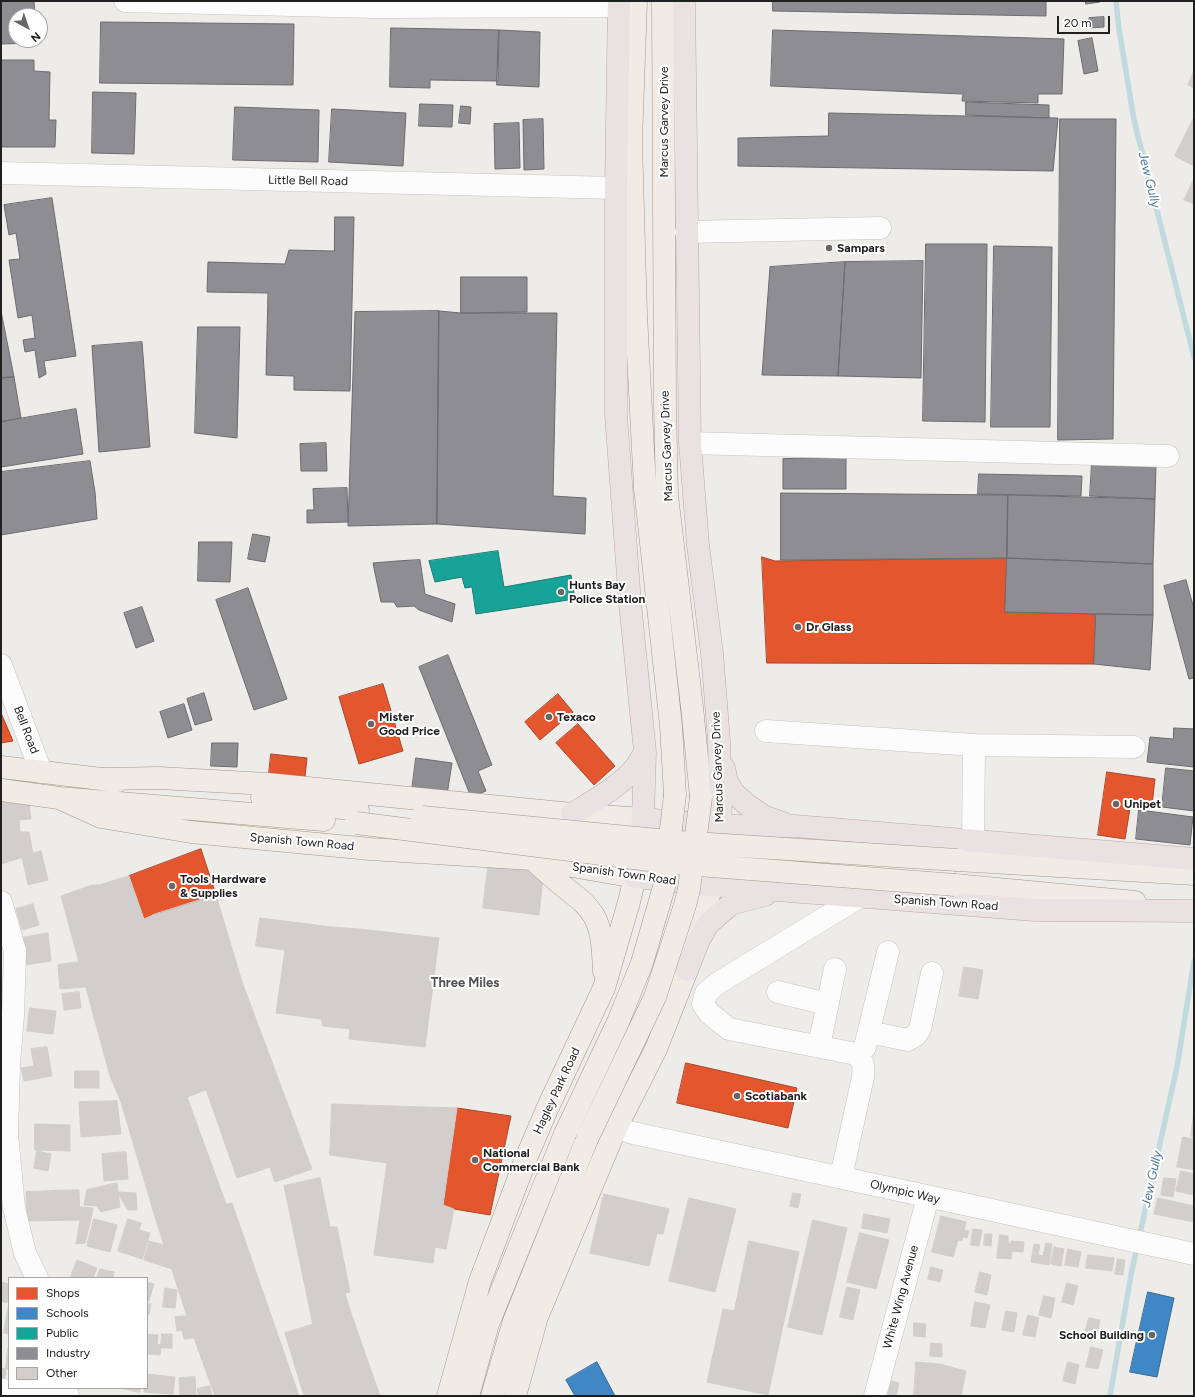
<!DOCTYPE html>
<style>
body{margin:0}
#map{position:relative;width:1195px;height:1397px;overflow:hidden;background:#eeece9;font-family:Figtree,sans-serif}
canvas{display:block}
.frame{position:absolute;inset:0;border:2px solid #202020;pointer-events:none}
.legend{position:absolute;left:8px;top:1277px;width:140px;height:112px;box-sizing:border-box;background:#fff;border:1px solid #a6a6a6;margin:0;padding:5px 7px;list-style:none;font-size:12px;color:#202020}
.legend li{display:flex;align-items:center;gap:8px;height:20px}
.legend b{width:20px;border:1px solid #a6a6a6}
.north{position:absolute;left:8px;top:8px;width:40px;height:40px;box-sizing:border-box;background:#fff;border:1px solid #a6a6a6;border-radius:50%;rotate:140deg;font-size:11px;font-weight:700;line-height:16px;text-align:center;color:#202020}
.north::after{content:'';display:block;margin:auto;width:14px;height:18px;background:#686766;clip-path:polygon(50% 0,100% 100%,50% 72%,0 100%)}
.scale{position:absolute;left:1057px;top:16px;width:53px;height:18px;box-sizing:border-box;border:2px solid #202020;border-top:0;padding-left:5px;font-size:12px;line-height:14px;white-space:nowrap;color:#202020;-webkit-text-stroke:3px #fff;paint-order:stroke}
</style>
<div id="map">
<canvas width="1195" height="1397"></canvas>
<div class="frame"></div>
<ul class="legend">
<li><b style="height:11px;background:#e4572e"></b>Shops</li>
<li><b style="height:11px;background:#3f88c5"></b>Schools</li>
<li><b style="height:11px;background:#17a398"></b>Public</li>
<li><b style="height:11px;background:#8d8d92"></b>Industry</li>
<li><b style="height:11px;background:#d1cecc"></b>Other</li>
</ul>
<div class="north">N</div>
<div class="scale">20 m</div>
</div>
<script>
const ctx = document.querySelector('canvas').getContext('2d');
ctx.lineJoin = 'round';
function paint(path, color) { ctx.fillStyle = color; ctx.fill(path, 'evenodd'); }
function trace(path, color, width, dash) { ctx.strokeStyle = color; ctx.lineWidth = width; ctx.lineCap = dash ? 'butt' : 'round'; ctx.setLineDash(dash || []); ctx.stroke(path); }
function write(font, color, halo, rows, align = 'center') {
  ctx.font = font + ' Figtree,sans-serif'; ctx.lineWidth = 4; ctx.setLineDash([]); ctx.textBaseline = 'middle'; ctx.strokeStyle = halo; ctx.fillStyle = color; for (const [text, x, y, turn = 0] of rows) {
    ctx.save(); ctx.translate(x, y); ctx.rotate((+turn || 0) * Math.PI / 180); ctx.textAlign = isNaN(turn) ? turn : align; if (halo) ctx.strokeText(text, 0, 0); ctx.fillText(text, 0, 0); ctx.restore();
  }
}
const shops = new Path2D(`
 M 762,557 L 775,561 L 1007,558 L 1005,612 L 1096,614 L 1094,664 L 767,663 Z
 M 383,684 L 403,751 L 359,764 L 339,697 Z
 M 558,694 L 573,712 L 540,740 L 525,722 Z
 M 1,713 L 13,741 L 1,743 Z
 M 578,724 L 615,766 L 594,785 L 556,743 Z
 M 271,754 L 307,758 L 305,777 L 269,774 Z
 M 1107,772 L 1155,779 L 1152,805 L 1131,802 L 1125,839 L 1098,835 Z
 M 201,849 L 216,895 L 144,919 L 129,876 Z
 M 686,1063 L 797,1088 L 788,1128 L 677,1103 Z
 M 457,1108 L 511,1116 L 490,1215 L 454,1209 L 443,1205 Z`);
const schools = new Path2D(`
 M 1148,1292 L 1174,1298 L 1157,1377 L 1130,1372 Z
 M 597,1362 L 615,1396 L 575,1396 L 566,1380 Z`);
const public = new Path2D(`
 M 498,551 L 504,587 L 571,575 L 575,599 L 476,614 L 472,587 L 465,588 L 462,577 L 435,582 L 429,561 Z`);
const industry = new Path2D(`
 M 1,1 L 34,1 L 35,16 L 16,16 L 16,40 L 35,40 L 35,43 L 1,44 Z
 M 773,1 L 1046,1 L 1046,16 L 773,11 Z
 M 1086,1 L 1100,1 L 1100,2 L 1086,4 Z
 M 1104,17 L 1104,27 L 1090,28 L 1089,18 Z
 M 101,22 L 294,24 L 293,85 L 100,83 Z
 M 391,28 L 499,30 L 498,81 L 430,80 L 430,88 L 390,87 Z
 M 499,30 L 540,32 L 539,87 L 497,85 Z
 M 773,30 L 1064,39 L 1062,94 L 1038,94 L 1038,103 L 962,101 L 963,94 L 771,86 Z
 M 1092,38 L 1098,71 L 1084,74 L 1078,41 Z
 M 1,60 L 34,60 L 34,71 L 50,72 L 49,120 L 56,120 L 55,147 L 1,147 Z
 M 93,92 L 136,93 L 134,154 L 92,153 Z
 M 966,102 L 1049,105 L 1049,118 L 966,115 Z
 M 420,104 L 453,105 L 452,127 L 419,126 Z
 M 461,106 L 471,107 L 470,124 L 459,123 Z
 M 235,107 L 319,110 L 318,162 L 233,160 Z
 M 332,109 L 406,113 L 403,166 L 329,162 Z
 M 829,113 L 1058,118 L 1053,171 L 738,166 L 738,138 L 828,136 Z
 M 543,119 L 544,169 L 524,170 L 523,120 Z
 M 1060,119 L 1116,119 L 1113,439 L 1058,440 Z
 M 519,123 L 520,168 L 495,169 L 494,124 Z
 M 52,198 L 76,356 L 44,361 L 46,374 L 39,378 L 35,350 L 25,352 L 23,340 L 35,338 L 32,315 L 18,318 L 9,260 L 20,259 L 16,233 L 9,235 L 4,205 Z
 M 335,217 L 354,217 L 350,391 L 294,390 L 294,376 L 266,375 L 268,293 L 207,292 L 208,262 L 285,264 L 289,250 L 334,251 Z
 M 926,244 L 987,244 L 985,422 L 923,421 Z
 M 994,246 L 1052,247 L 1050,427 L 991,427 Z
 M 923,261 L 921,378 L 838,376 L 845,262 Z
 M 845,262 L 838,376 L 762,375 L 770,267 Z
 M 461,277 L 527,277 L 527,312 L 461,313 Z
 M 1,311 L 14,377 L 1,378 Z
 M 439,311 L 461,313 L 557,313 L 553,496 L 586,498 L 585,534 L 437,524 Z
 M 439,311 L 437,524 L 348,526 L 355,312 Z
 M 198,327 L 240,327 L 237,438 L 195,433 Z
 M 142,342 L 150,447 L 99,452 L 92,346 Z
 M 14,377 L 21,418 L 1,422 L 1,378 Z
 M 76,409 L 83,454 L 1,467 L 1,422 Z
 M 326,443 L 327,471 L 301,471 L 300,444 Z
 M 846,458 L 846,489 L 783,489 L 783,459 Z
 M 90,461 L 95,492 L 97,519 L 1,535 L 1,472 Z
 M 1092,462 L 1156,465 L 1155,499 L 1090,496 Z
 M 979,474 L 1082,476 L 1081,496 L 978,494 Z
 M 347,488 L 348,522 L 307,523 L 307,510 L 314,510 L 313,489 Z
 M 781,493 L 1008,495 L 1007,558 L 781,560 Z
 M 1008,495 L 1155,499 L 1153,564 L 1007,558 Z
 M 253,534 L 270,537 L 265,562 L 248,559 Z
 M 199,542 L 232,542 L 230,582 L 198,581 Z
 M 1007,558 L 1153,564 L 1153,615 L 1005,612 Z
 M 420,560 L 425,594 L 455,604 L 452,622 L 419,610 L 414,606 L 397,607 L 394,602 L 381,602 L 373,563 L 397,561 Z
 M 1186,580 L 1194,609 L 1194,678 L 1189,679 L 1164,586 Z
 M 248,588 L 287,699 L 254,710 L 216,600 Z
 M 142,607 L 154,641 L 136,648 L 124,613 Z
 M 1096,614 L 1153,615 L 1150,670 L 1094,664 Z
 M 448,655 L 492,765 L 478,771 L 486,791 L 471,797 L 419,667 Z
 M 204,693 L 212,720 L 195,725 L 187,699 Z
 M 184,704 L 192,730 L 168,738 L 160,712 Z
 M 1174,728 L 1194,729 L 1194,767 L 1147,762 L 1150,737 L 1173,739 Z
 M 212,743 L 238,743 L 237,767 L 211,766 Z
 M 416,758 L 452,763 L 447,795 L 412,790 Z
 M 1166,768 L 1194,771 L 1194,811 L 1162,807 Z
 M 1139,810 L 1193,817 L 1190,845 L 1136,839 Z`);
const stream = new Path2D(`
 M 1116,1 L 1119,29 L 1134,120 L 1194,357
 M 1139,1238 L 1177,1067 L 1194,961
 M 1110,1396 L 1131,1275 L 1137,1247`);
const building = new Path2D(`
 M 1194,71 L 1194,88 L 1188,85 Z
 M 1194,117 L 1194,166 L 1175,156 Z
 M 1194,179 L 1194,204 L 1184,200 Z
 M 28,795 L 31,819 L 19,820 L 20,832 L 29,832 L 33,854 L 1,864 L 1,796 Z
 M 41,851 L 48,880 L 28,885 L 22,857 Z
 M 489,860 L 531,865 L 543,878 L 539,915 L 483,908 Z
 M 129,876 L 144,919 L 153,915 L 176,1004 L 206,1090 L 187,1097 L 226,1204 L 232,1203 L 299,1396 L 215,1396 L 194,1338 L 155,1217 L 121,1102 L 110,1076 L 61,896 L 92,885 L 99,885 Z
 M 216,895 L 242,982 L 176,1004 L 153,915 Z
 M 33,904 L 39,925 L 22,930 L 16,909 Z
 M 260,918 L 332,927 L 360,929 L 439,938 L 425,1047 L 349,1039 L 350,1029 L 323,1026 L 321,1019 L 276,1013 L 285,950 L 256,946 Z
 M 48,933 L 51,961 L 25,965 L 21,938 Z
 M 78,962 L 85,987 L 60,989 L 58,965 Z
 M 964,967 L 983,970 L 978,999 L 959,996 Z
 M 242,982 L 312,1169 L 275,1182 L 270,1167 L 237,1178 L 176,1004 Z
 M 79,992 L 81,1008 L 64,1010 L 62,994 Z
 M 30,1008 L 56,1011 L 53,1034 L 27,1031 Z
 M 47,1047 L 52,1076 L 24,1081 L 21,1068 L 34,1066 L 31,1049 Z
 M 75,1071 L 99,1071 L 99,1088 L 75,1088 Z
 M 117,1101 L 121,1134 L 81,1137 L 79,1102 Z
 M 332,1104 L 457,1108 L 443,1205 L 454,1209 L 446,1249 L 435,1247 L 433,1263 L 374,1255 L 387,1163 L 330,1155 Z
 M 1194,1111 L 1194,1137 L 1191,1136 Z
 M 35,1124 L 70,1125 L 70,1151 L 35,1150 Z
 M 1183,1137 L 1194,1139 L 1194,1170 L 1177,1167 Z
 M 37,1151 L 51,1154 L 48,1171 L 34,1168 Z
 M 126,1152 L 128,1179 L 104,1181 L 102,1154 Z
 M 1181,1171 L 1194,1174 L 1194,1195 L 1176,1191 Z
 M 320,1178 L 330,1227 L 337,1227 L 350,1292 L 345,1293 L 351,1313 L 313,1325 L 284,1186 Z
 M 1164,1178 L 1176,1179 L 1173,1197 L 1161,1195 Z
 M 117,1183 L 120,1207 L 101,1212 L 97,1206 L 84,1205 L 87,1190 Z
 M 79,1190 L 80,1220 L 27,1221 L 26,1192 Z
 M 118,1192 L 136,1193 L 137,1210 L 128,1210 Z
 M 793,1193 L 801,1194 L 798,1208 L 790,1206 Z
 M 604,1194 L 669,1209 L 663,1234 L 657,1233 L 649,1266 L 590,1253 Z
 M 689,1198 L 736,1209 L 715,1292 L 669,1281 Z
 M 1158,1198 L 1194,1206 L 1194,1222 L 1154,1214 Z
 M 80,1207 L 93,1208 L 91,1219 L 85,1243 L 76,1244 L 80,1220 Z
 M 864,1214 L 890,1219 L 887,1233 L 862,1228 Z
 M 941,1216 L 966,1222 L 964,1230 L 969,1231 L 967,1238 L 963,1237 L 962,1241 L 958,1240 L 953,1257 L 932,1252 Z
 M 94,1219 L 117,1225 L 110,1252 L 87,1246 Z
 M 128,1219 L 141,1223 L 139,1230 L 150,1233 L 142,1259 L 118,1251 Z
 M 813,1220 L 847,1228 L 822,1335 L 788,1327 Z
 M 973,1229 L 982,1230 L 979,1246 L 971,1245 Z
 M 860,1233 L 889,1240 L 876,1289 L 847,1282 Z
 M 985,1234 L 992,1234 L 991,1246 L 984,1245 Z
 M 1000,1235 L 1008,1236 L 1008,1243 L 1011,1243 L 1011,1241 L 1024,1242 L 1023,1252 L 1012,1251 L 1011,1259 L 997,1258 Z
 M 149,1241 L 164,1245 L 172,1269 L 144,1260 Z
 M 749,1241 L 799,1252 L 768,1395 L 707,1382 L 723,1309 L 734,1311 Z
 M 1046,1243 L 1052,1244 L 1049,1265 L 1031,1262 L 1034,1244 L 1040,1245 L 1038,1255 L 1043,1256 Z
 M 1054,1247 L 1064,1249 L 1061,1266 L 1051,1264 Z
 M 1068,1249 L 1081,1252 L 1078,1267 L 1065,1265 Z
 M 1088,1255 L 1114,1258 L 1112,1271 L 1086,1268 Z
 M 1118,1259 L 1125,1260 L 1123,1275 L 1115,1274 Z
 M 77,1260 L 97,1268 L 93,1278 L 71,1277 Z
 M 931,1267 L 943,1270 L 940,1282 L 928,1279 Z
 M 100,1269 L 114,1272 L 113,1278 L 97,1278 Z
 M 980,1272 L 991,1275 L 987,1295 L 975,1292 Z
 M 1,1282 L 9,1284 L 7,1303 L 1,1301 Z
 M 147,1282 L 154,1284 L 149,1301 L 147,1300 Z
 M 1067,1283 L 1078,1286 L 1073,1305 L 1062,1302 Z
 M 847,1287 L 860,1290 L 853,1320 L 840,1317 Z
 M 165,1288 L 177,1290 L 175,1308 L 163,1307 Z
 M 1044,1296 L 1055,1298 L 1051,1318 L 1039,1315 Z
 M 975,1302 L 990,1305 L 985,1328 L 971,1326 Z
 M 147,1304 L 151,1304 L 149,1315 L 147,1315 Z
 M 8,1308 L 9,1308 L 9,1334 L 4,1333 Z
 M 1006,1311 L 1017,1313 L 1014,1332 L 1002,1330 Z
 M 351,1313 L 380,1396 L 304,1396 L 285,1333 Z
 M 1028,1315 L 1039,1318 L 1035,1337 L 1023,1335 Z
 M 188,1316 L 194,1338 L 184,1339 L 182,1330 L 177,1331 L 175,1317 Z
 M 1089,1318 L 1100,1320 L 1096,1340 L 1084,1337 Z
 M 914,1323 L 926,1324 L 925,1337 L 914,1336 Z
 M 147,1334 L 158,1335 L 157,1344 L 161,1345 L 160,1355 L 148,1354 L 149,1345 L 147,1345 Z
 M 162,1334 L 172,1334 L 172,1348 L 161,1348 Z
 M 931,1343 L 942,1344 L 942,1357 L 930,1356 Z
 M 1091,1347 L 1103,1350 L 1098,1369 L 1086,1367 Z
 M 8,1348 L 9,1348 L 9,1369 L 6,1369 Z
 M 916,1362 L 939,1364 L 966,1371 L 961,1396 L 914,1396 Z
 M 1068,1362 L 1079,1365 L 1075,1384 L 1063,1381 Z
 M 1,1368 L 6,1369 L 5,1378 L 1,1378 Z
 M 147,1374 L 175,1377 L 173,1394 L 144,1392 L 144,1388 L 147,1388 Z
 M 195,1377 L 196,1395 L 180,1396 L 179,1378 Z
 M 891,1381 L 899,1383 L 896,1396 L 887,1396 Z
 M 210,1386 L 212,1396 L 199,1396 L 197,1389 Z
 M 120,1388 L 140,1388 L 140,1392 Z`);
const minor = new Path2D(`
 M 125,1 L 376,7 L 619,6
 M 1,173 L 616,188
 M 686,232 L 880,228
 M 690,443 L 1168,456
 M 1,665 L 41,772
 M 766,731 L 974,745 L 1134,747
 M 973,841 L 974,745
 M 1,902 L 15,951 L 13,1015 L 9,1064 L 7,1134 L 14,1208 L 25,1253 L 37,1278
 M 778,992 L 827,1004
 M 869,1032 L 908,1040 L 916,1035 L 920,1029 L 932,973
 M 819,1046 L 835,969
 M 865,1047 L 888,952
 M 616,1128 L 633,1133 C 820,1172 1007,1214 1194,1254
 M 841,1177 L 863,1077 C 864,1067 864,1061 856,1054 L 729,1029 L 709,1013 L 703,1004 L 706,993 L 718,983 L 861,896
 M 1,1390 L 68,1395
 M 875,1396 L 928,1197`);
const major = new Path2D(`
 M 636,1 L 631,142 L 636,315 L 645,488 L 671,726 L 675,795
 M 663,1 L 665,406 L 667,495 L 692,707 L 701,797
 M 1,767 L 118,781
 M 104,779 L 159,778 L 267,784 L 572,814 L 643,819
 M 1,790 L 59,798 L 324,820
 M 59,798 L 101,817 L 191,832 L 370,849 L 532,859 L 635,877 L 629,902 L 604,988 L 548,1107 L 527,1156 L 480,1281 L 448,1396
 M 262,798 L 358,810
 M 532,859 C 544,869 555,880 568,890 C 578,898 587,904 594,916 C 603,932 603,953 604,971
 M 957,860 L 1194,874
 M 955,885 L 1135,902
 M 468,1396 L 488,1324 L 565,1134
 M 492,1396 L 514,1321 L 587,1139
 M 515,1396 L 537,1317 L 616,1128 L 656,1049 L 687,970 L 712,885`);
const highway = new Path2D(`
 M 619,1 L 616,188 L 616,415 L 630,603 L 645,752 L 643,819 L 635,877 L 712,885 L 1035,910 L 1194,911
 M 684,1 L 690,443 L 698,545 L 712,653 L 719,741 L 721,826 L 715,862
 M 724,768 L 727,782 L 734,793 L 746,804 L 765,817 L 783,823
 M 572,814 C 592,802 624,784 637,765 C 640,761 642,756 645,752
 M 643,819 L 721,826 L 795,826 L 1194,859
 M 687,970 L 699,940 L 708,924 L 731,904 L 765,895`);
const majorBridge = new Path2D(`
 M 422,817 L 678,842 L 957,860
 M 356,823 L 673,863 L 955,885
 M 565,1134 L 618,1022 L 642,963 L 664,887 L 675,795
 M 587,1139 L 655,997 L 685,905 L 689,889 L 701,797`);
const markers = [
 [829,248,4,"#686766"],
 [561,592,4,"#686766"],
 [798,627,4,"#686766"],
 [549,717,4,"#686766"],
 [371,724,4,"#686766"],
 [1116,804,4,"#686766"],
 [172,886,4,"#686766"],
 [737,1096,4,"#686766"],
 [475,1160,4,"#686766"],
 [1152,1335,4,"#686766"]
];
const streetNames = [
 ["Marcus Garvey Drive",664,122,-90],
 ["Little Bell Road",308,181,1],
 ["Marcus Garvey Drive",667,446,-92],
 ["Bell Road",26,730,69],
 ["Marcus Garvey Drive",718,767,-92],
 ["Spanish Town Road",302,842,5],
 ["Spanish Town Road",624,874,8],
 ["Spanish Town Road",946,903,4],
 ["Hagley Park Road",557,1091,-65],
 ["Olympic Way",905,1192,13],
 ["White Wing Avenue",901,1297,-75]
];
const poiNames = [
 ["Sampars",837,248],
 ["Hunts Bay",569,585],
 ["Police Station",569,599],
 ["Dr Glass",806,627],
 ["Mister",379,717],
 ["Good Price",379,731],
 ["Texaco",557,717],
 ["Unipet",1124,804],
 ["Tools Hardware",180,879],
 ["& Supplies",180,893],
 ["Scotiabank",745,1096],
 ["National",483,1153],
 ["Commercial Bank",483,1167],
 ["School Building",1144,1335,"right"]
];
const waterNames = [
 ["Jew Gully",1149,180,76],
 ["Jew Gully",1152,1179,-78]
];
const neighbourhoodNames = [
 ["Three Miles",465,983]
];
paint(shops, '#e4572e');
trace(shops, '#a9462a', 1);
paint(schools, '#3f88c5');
trace(schools, '#366994', 1);
paint(public, '#17a398');
trace(public, '#1a7c74', 1);
paint(industry, '#8d8d92');
trace(industry, '#6c6c70', 1);
trace(stream, '#c0dade', 5.5);
paint(building, '#d1cecc');
trace(building, '#d1cdcb', 1);
trace(minor, '#c4c3c1', 23);
trace(major, '#a29788', 23);
trace(highway, '#c0a3ae', 23);
trace(minor, '#fcfcfc', 22);
trace(major, '#f1ebe6', 22);
trace(highway, '#eae1e3', 22);
trace(majorBridge, '#a29788', 23, []);
trace(majorBridge, '#f1ebe6', 22);
for (const [x, y, r, color] of markers) { const dot = new Path2D(); dot.arc(x, y, r, 0, 2 * Math.PI); ctx.fillStyle = color; ctx.fill(dot); trace(dot, '#fff', 1.5); }
write('12px', '#202020', '#fff', streetNames);
write('bold 12px', '#202020', '#fff', poiNames, 'left');
write('italic 13px', '#4d7999', '#fff', waterNames);
write('bold 13px', '#535353', '#fff', neighbourhoodNames);
</script>
